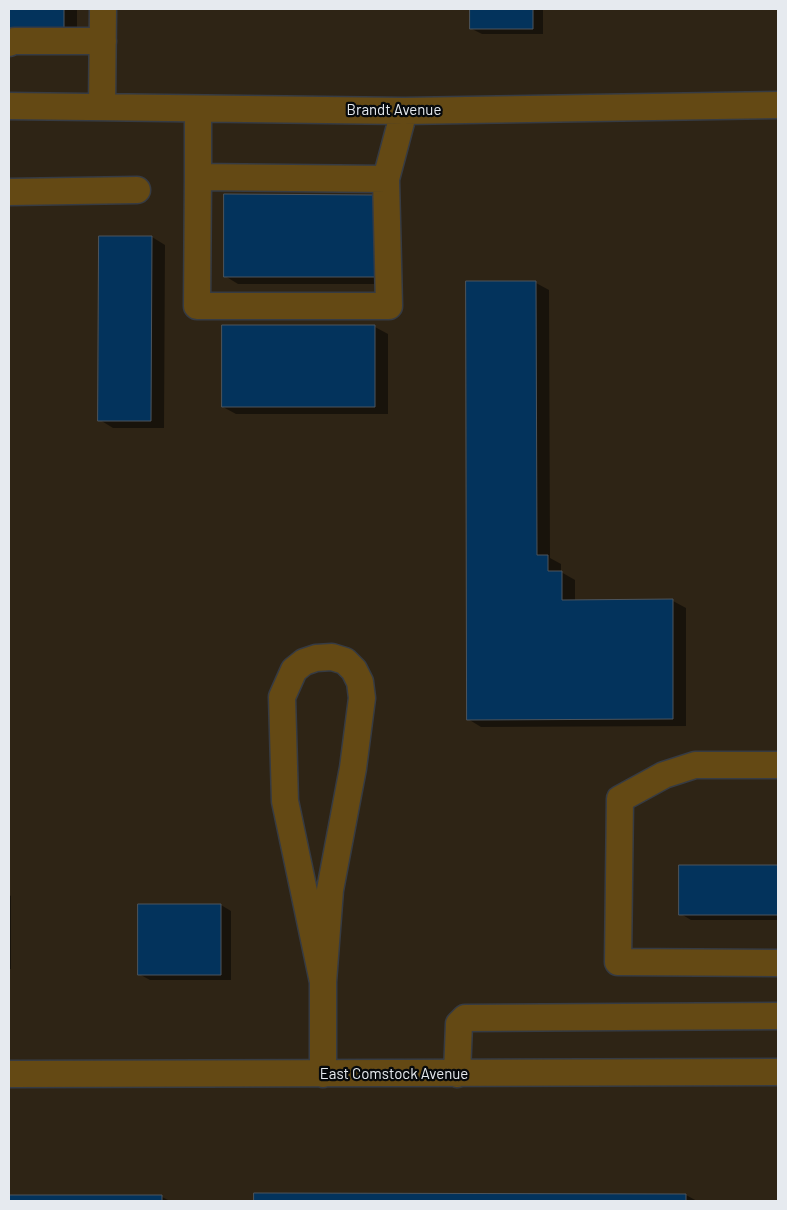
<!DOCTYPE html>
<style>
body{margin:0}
#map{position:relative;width:787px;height:1210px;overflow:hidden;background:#191f27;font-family:Barlow,sans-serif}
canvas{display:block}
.frame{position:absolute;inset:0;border:10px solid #e6eaef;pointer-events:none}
</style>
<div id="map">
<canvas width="787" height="1210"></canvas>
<div class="frame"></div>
</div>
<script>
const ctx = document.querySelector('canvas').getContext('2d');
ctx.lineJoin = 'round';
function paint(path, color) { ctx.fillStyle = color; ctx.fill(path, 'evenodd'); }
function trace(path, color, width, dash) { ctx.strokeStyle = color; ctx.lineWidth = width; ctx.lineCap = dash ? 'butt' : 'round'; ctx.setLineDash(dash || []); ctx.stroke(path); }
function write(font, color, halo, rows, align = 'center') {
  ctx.font = font + ' Barlow,sans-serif'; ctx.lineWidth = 4.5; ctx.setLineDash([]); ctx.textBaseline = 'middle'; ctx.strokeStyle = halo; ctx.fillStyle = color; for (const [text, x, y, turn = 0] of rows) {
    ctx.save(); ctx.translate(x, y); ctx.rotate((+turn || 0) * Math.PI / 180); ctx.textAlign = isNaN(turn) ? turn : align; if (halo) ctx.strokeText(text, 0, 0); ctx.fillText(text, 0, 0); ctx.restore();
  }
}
const industrial = new Path2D(`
 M 9,9 L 778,9 L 778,1201 L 9,1201 Z`);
const shadow = new Path2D(`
 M 9,9 L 77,9 L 77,35 L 9,36 Z
 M 472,9 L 543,9 L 543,34 L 482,34 L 472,29 Z
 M 375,196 L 388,284 L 238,284 L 225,276 Z
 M 152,237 L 165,245 L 164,428 L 113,428 L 100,420 Z
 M 536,283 L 549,290 L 550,558 L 561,564 L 561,572 L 575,580 L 575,601 L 673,601 L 686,608 L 686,726 L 481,727 L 468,719 Z
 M 375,327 L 388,334 L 388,414 L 236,414 L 223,407 Z
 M 680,866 L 778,866 L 778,920 L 691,920 L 681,914 Z
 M 9,895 L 11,896 L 11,969 L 9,969 Z
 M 221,905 L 231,911 L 231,980 L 150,980 L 139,974 Z
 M 255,1194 L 686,1195 L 697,1201 L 255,1201 Z
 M 9,1197 L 162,1197 L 170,1201 L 9,1201 Z`);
const building = new Path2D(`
 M 9,9 L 64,9 L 64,28 L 9,29 Z
 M 470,9 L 533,9 L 533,29 L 470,29 Z
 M 224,194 L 375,195 L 375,277 L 224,277 Z
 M 99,236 L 152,236 L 151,421 L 98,421 Z
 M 466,281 L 536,281 L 537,555 L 548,555 L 548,571 L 562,571 L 562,600 L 673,599 L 673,719 L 467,720 Z
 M 222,325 L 375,325 L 375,407 L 222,407 Z
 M 679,865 L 778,865 L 778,915 L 679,915 Z
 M 138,904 L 221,904 L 221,975 L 138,975 Z
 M 254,1193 L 686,1194 L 686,1201 L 254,1201 Z
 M 9,1195 L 162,1195 L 162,1201 L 9,1201 Z`);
const minor = new Path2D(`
 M 9,43 L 14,41 L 103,41
 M 9,106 L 404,111 L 778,105
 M 102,107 L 103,9
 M 198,109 L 198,177 L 386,179 L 404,111
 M 198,177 L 197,306 L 389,306 L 386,179
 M 9,192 L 137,190
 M 778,765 L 695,765 L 664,775 L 620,799 L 618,962 L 778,963
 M 323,982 L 330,890 L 353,768 L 362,698 L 360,682 L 354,670 L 345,661 L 332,657 L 316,658 L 304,662 L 294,670 L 282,697 L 285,801 L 323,982 L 323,1074
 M 9,1074 L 778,1072
 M 457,1074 L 459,1024 L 465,1018 L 778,1016`);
const streetNames = [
 ["Brandt Avenue",394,110],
 ["East Comstock Avenue",394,1074]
];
paint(industrial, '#2e2415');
paint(shadow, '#0007');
paint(building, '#03335c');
trace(building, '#4c545c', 1);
trace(minor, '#363b43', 29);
trace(minor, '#644914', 26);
write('15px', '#e6eaef', '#06090c', streetNames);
</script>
